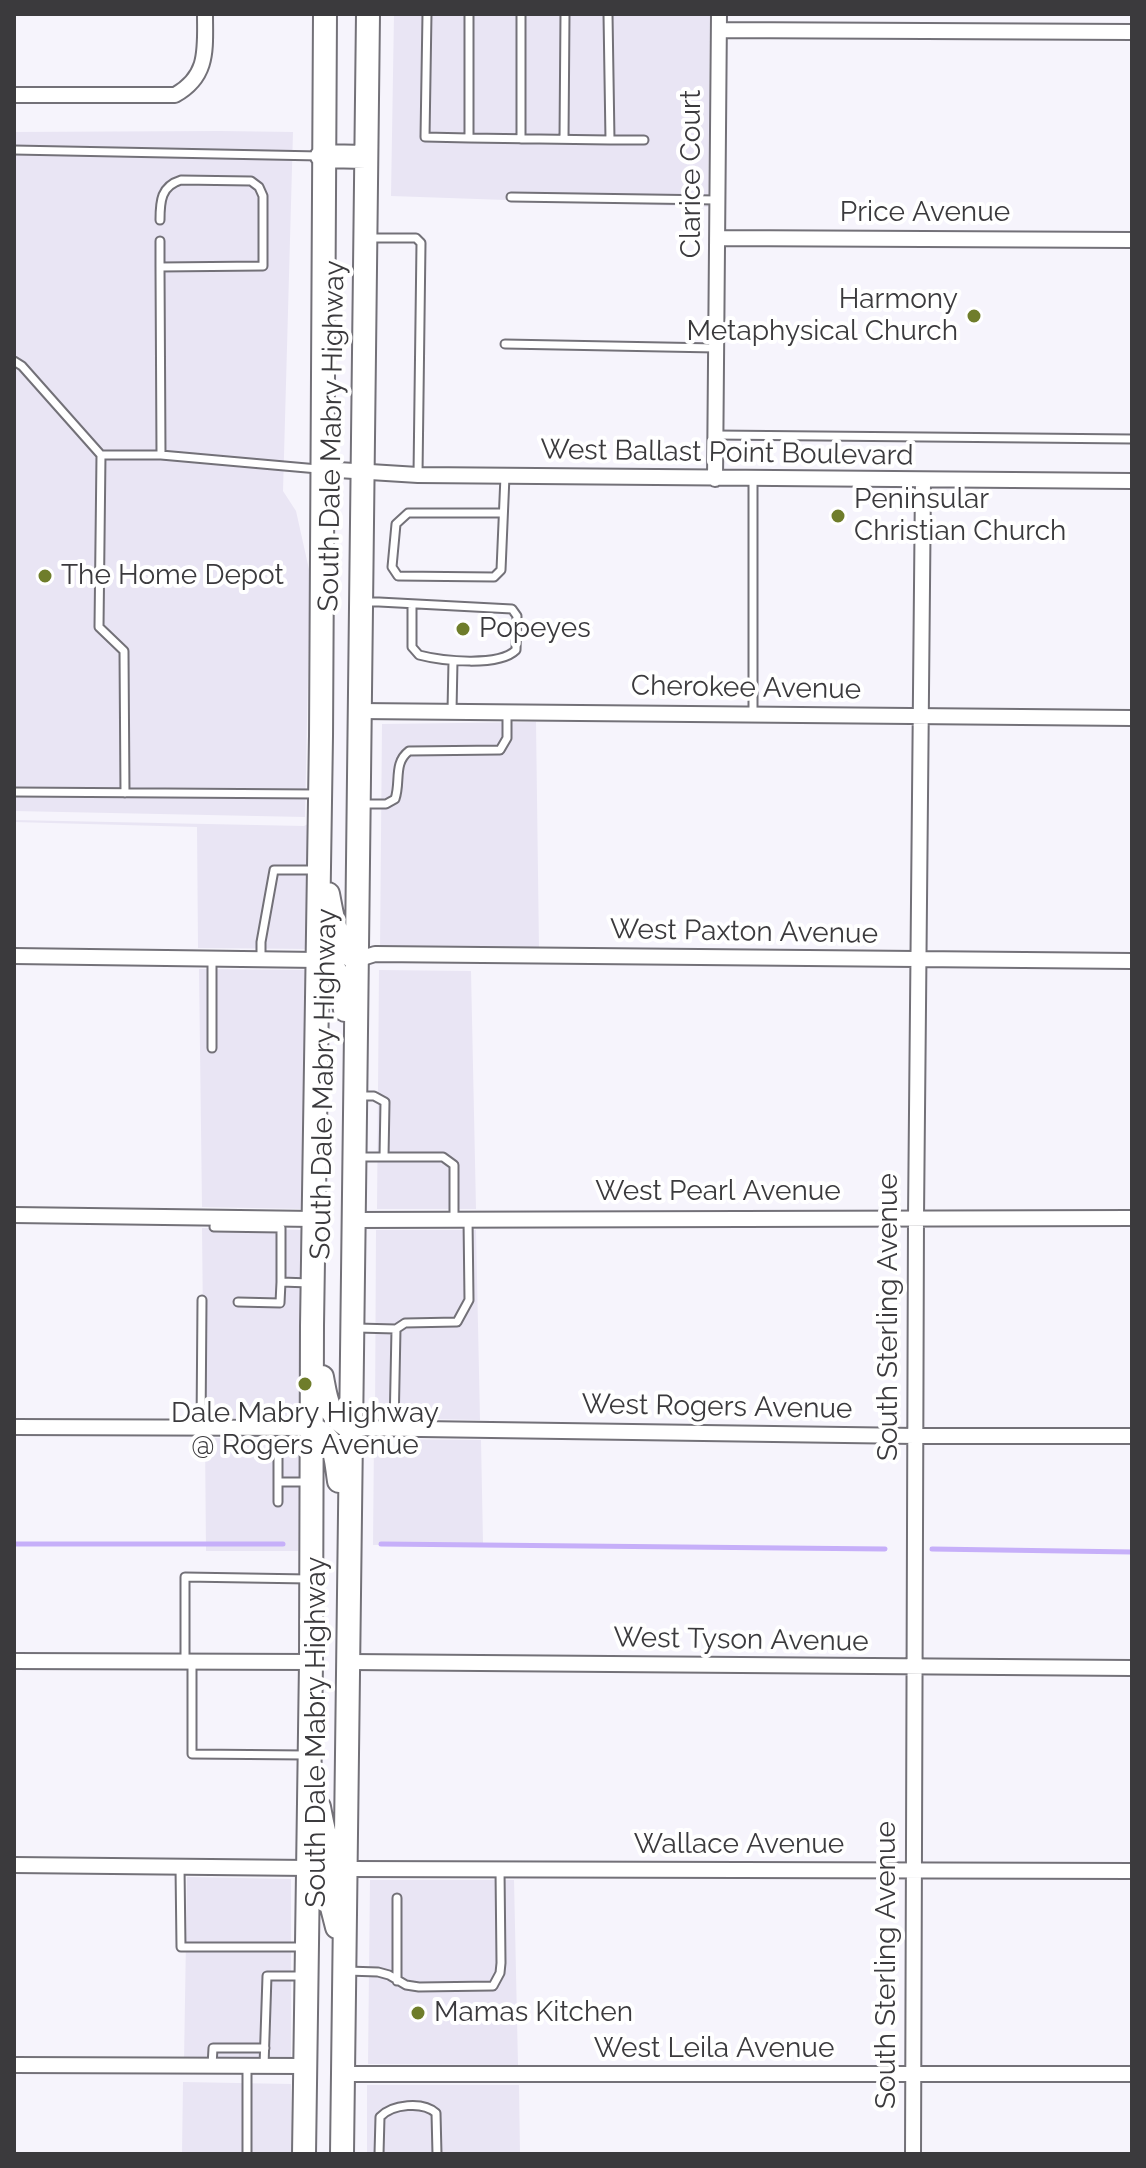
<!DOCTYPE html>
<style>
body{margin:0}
#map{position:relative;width:1146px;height:2168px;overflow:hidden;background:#f6f4fc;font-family:Raleway,sans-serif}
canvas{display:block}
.frame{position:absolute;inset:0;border:16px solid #3b3a3d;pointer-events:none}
</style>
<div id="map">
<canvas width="1146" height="2168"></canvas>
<div class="frame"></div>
</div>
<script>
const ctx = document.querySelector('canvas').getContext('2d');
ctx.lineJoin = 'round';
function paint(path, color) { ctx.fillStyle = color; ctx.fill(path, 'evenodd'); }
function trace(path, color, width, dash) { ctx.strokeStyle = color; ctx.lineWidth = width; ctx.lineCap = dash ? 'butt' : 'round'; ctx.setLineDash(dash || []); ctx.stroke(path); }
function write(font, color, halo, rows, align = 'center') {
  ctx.font = font + ' Raleway,sans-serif'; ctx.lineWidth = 8; ctx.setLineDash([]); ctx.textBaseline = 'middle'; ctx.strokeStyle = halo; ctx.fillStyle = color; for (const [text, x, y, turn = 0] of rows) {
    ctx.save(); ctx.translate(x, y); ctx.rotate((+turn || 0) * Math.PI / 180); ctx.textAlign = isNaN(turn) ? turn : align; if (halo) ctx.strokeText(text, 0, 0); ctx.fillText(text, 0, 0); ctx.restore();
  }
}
const built = new Path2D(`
 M 394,14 L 710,14 L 708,207 L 391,196 Z
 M 220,131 L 293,132 L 283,491 L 296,511 L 310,574 L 305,817 L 14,811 L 14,132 Z
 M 536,722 L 539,950 L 380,950 L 382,724 Z
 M 14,820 L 304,826 L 310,823 L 309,949 L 198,948 L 197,827 L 14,822 Z
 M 199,969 L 309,970 L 305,1209 L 202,1207 Z
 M 379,970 L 471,971 L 476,1209 L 377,1209 Z
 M 202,1228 L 305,1230 L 301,1418 L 204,1418 Z
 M 376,1230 L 476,1230 L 480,1420 L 375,1418 Z
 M 205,1438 L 300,1439 L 298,1551 L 206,1551 Z
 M 374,1439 L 481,1440 L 483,1543 L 373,1545 Z
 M 187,1877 L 291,1879 L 291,2063 L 184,2062 Z
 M 370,1880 L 514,1880 L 518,2065 L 368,2064 Z
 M 183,2082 L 291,2084 L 292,2154 L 182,2154 Z
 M 367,2085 L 519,2085 L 520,2154 L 367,2154 Z`);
const stream = new Path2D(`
 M 14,1544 L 283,1544
 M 381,1544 L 885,1549
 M 932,1549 L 1132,1552`);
const lane = new Path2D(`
 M 427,14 L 425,137 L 469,138
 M 469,14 L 469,138 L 610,140 L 608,14
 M 521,139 L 521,14
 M 564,139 L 565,14
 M 610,140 L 644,140
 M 14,150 L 320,156
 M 511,197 L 717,200
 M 160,220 C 160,201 161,186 181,180 L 251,181 L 259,187 L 263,196 L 263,266 L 160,267 L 161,455
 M 367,238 L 416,238 L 421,243 L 418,474
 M 160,241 L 160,267
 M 505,344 L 716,348
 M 14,361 L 22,366 L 101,455 L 161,455 L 318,469
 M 716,435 L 1132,439
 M 101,455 L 99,627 L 124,651 L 125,793
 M 753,479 L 753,714
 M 503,513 L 408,513 L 396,524 L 392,567 L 398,576 L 494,577 L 501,570 L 505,476
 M 364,602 L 379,602 L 512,609 L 517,616 L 516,650 C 499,667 442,661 419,655 L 412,647 L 412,604
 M 452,711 L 453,661
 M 14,792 L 316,794
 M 363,804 L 386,804 L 395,799 C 401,782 393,763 409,751 L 500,750 L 507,738 L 507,712
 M 212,958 L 212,1048
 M 261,959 L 261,942 L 274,870 L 318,870
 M 360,1096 L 374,1096 L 385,1102 L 384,1157
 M 358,1157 L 443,1157 L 454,1165 L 454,1220
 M 215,1218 L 214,1227 L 281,1228 L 281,1282
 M 238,1302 L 280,1303 L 281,1282 L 310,1283
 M 357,1328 L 396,1329
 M 201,1428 L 202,1300
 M 394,1429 L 396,1329 L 405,1323 L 457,1322 L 469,1300 L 468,1219
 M 278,1456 L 278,1482
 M 278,1502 L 278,1482 L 309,1482
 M 185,1662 L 185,1577 L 309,1579
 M 192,1662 L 192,1754 L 306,1755
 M 180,1867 L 181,1947 L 303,1947
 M 397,1898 L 397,1981
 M 347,1971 L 378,1972 L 389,1975 L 406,1985 L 419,1987 L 493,1986 L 500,1973 L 501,1963 L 500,1870
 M 212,2066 L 213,2048 L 265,2048
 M 247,2066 L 247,2154
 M 264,2066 L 267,1976 L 303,1976
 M 379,2154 L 380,2117 C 392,2104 423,2101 436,2113 L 437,2154`);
const street = new Path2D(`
 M 719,30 L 1132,32
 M 14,95 L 175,95 C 209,76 205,49 205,14
 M 717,238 L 1132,240
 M 322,469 L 418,475 L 1132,481
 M 715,479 L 719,14
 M 359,711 L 1132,718
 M 14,956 L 318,960
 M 356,960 L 375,954 L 1132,961
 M 14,1215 L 314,1219
 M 352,1220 L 1132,1218
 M 14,1427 L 312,1428
 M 350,1428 L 915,1436 L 1132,1436
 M 14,1661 L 311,1662
 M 350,1662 L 1132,1668
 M 14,1865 L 309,1868
 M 347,1869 L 1132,1871
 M 14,2065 L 305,2066
 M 343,2074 L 1132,2074
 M 913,2154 L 916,1217 L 923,481`);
const secondary = new Path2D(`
 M 322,156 L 366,157
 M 328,894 C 333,919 335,943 356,960
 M 318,960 L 332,965 L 341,981 L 345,1010
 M 322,1377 C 327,1404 327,1413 350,1428
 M 312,1428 C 337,1439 335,1456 339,1481
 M 319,1807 C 324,1832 326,1853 347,1869
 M 309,1868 L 324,1876 L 337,1927
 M 304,2154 L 311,1662 L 312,1325 L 321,736 L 325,14
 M 342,2154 C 352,1441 359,727 368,14`);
const markers = [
 [974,316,8,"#6f7d2b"],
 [838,516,8,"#6f7d2b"],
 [45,576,8,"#6f7d2b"],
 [463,629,8,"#6f7d2b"],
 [305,1384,8,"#6f7d2b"],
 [418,2013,8,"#6f7d2b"]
];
const streetNames = [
 ["Clarice Court",692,174,-90],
 ["Price Avenue",925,213],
 ["South Dale Mabry Highway",332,436,-89],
 ["West Ballast Point Boulevard",727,453,1],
 ["Cherokee Avenue",746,688,1],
 ["West Paxton Avenue",744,932,1],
 ["South Dale Mabry Highway",324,1084,-89],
 ["West Pearl Avenue",718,1192],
 ["South Sterling Avenue",889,1317,-90],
 ["West Rogers Avenue",717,1407,1],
 ["West Tyson Avenue",741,1640,1],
 ["South Dale Mabry Highway",317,1732,-90],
 ["Wallace Avenue",739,1845],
 ["South Sterling Avenue",887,1965,-90],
 ["West Leila Avenue",714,2049]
];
const poiNames = [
 ["Harmony",958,300,"right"],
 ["Metaphysical Church",958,332,"right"],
 ["Peninsular",854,500],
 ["Christian Church",854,532],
 ["The Home Depot",61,576],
 ["Popeyes",479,629],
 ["Dale Mabry Highway",305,1414,"center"],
 ["@ Rogers Avenue",305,1446,"center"],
 ["Mamas Kitchen",434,2013]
];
paint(built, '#e9e5f4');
trace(stream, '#c6aff9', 5);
trace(lane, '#737178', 11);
trace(street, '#737178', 18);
trace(secondary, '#737178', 26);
trace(lane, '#fff', 7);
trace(street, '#fff', 14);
trace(secondary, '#fff', 22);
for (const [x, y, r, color] of markers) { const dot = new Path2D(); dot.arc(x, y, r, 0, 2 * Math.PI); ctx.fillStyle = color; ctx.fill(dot); trace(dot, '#fff', 3); }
write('28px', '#3b3a3d', '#fff', streetNames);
write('28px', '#3b3a3d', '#fff', poiNames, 'left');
</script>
